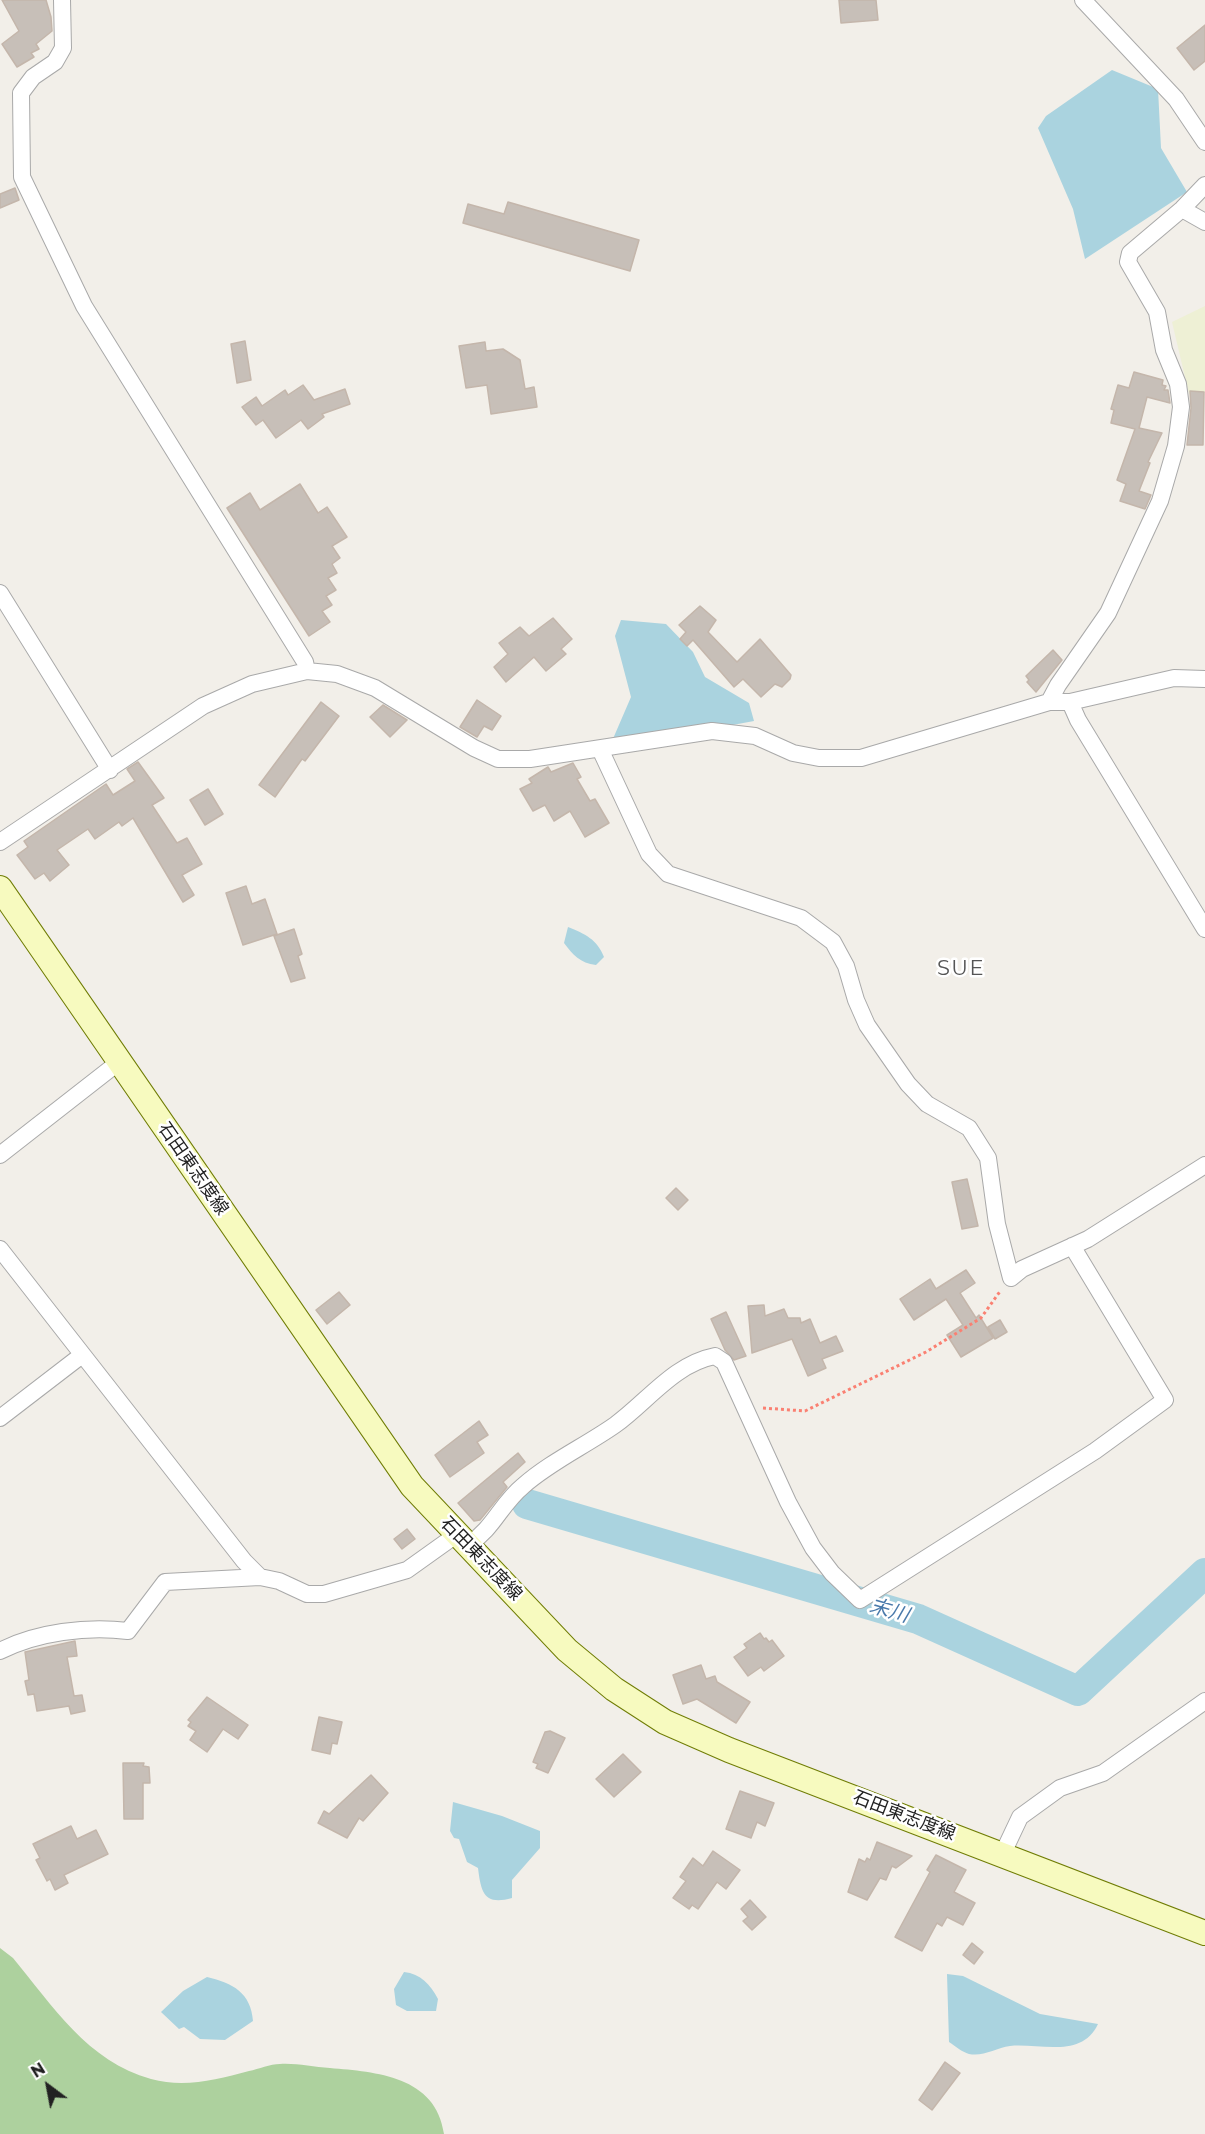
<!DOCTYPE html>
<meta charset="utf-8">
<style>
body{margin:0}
#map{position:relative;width:1205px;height:2134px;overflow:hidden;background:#f2efe9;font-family:Montserrat,sans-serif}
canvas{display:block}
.north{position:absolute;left:18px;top:2056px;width:60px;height:60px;-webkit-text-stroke:4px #fff;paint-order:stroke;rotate:328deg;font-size:16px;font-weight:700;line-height:24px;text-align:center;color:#222}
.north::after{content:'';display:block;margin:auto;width:21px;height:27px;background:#222;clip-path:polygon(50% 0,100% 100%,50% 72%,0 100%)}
</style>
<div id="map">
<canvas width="1205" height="2134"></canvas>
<div class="north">N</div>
</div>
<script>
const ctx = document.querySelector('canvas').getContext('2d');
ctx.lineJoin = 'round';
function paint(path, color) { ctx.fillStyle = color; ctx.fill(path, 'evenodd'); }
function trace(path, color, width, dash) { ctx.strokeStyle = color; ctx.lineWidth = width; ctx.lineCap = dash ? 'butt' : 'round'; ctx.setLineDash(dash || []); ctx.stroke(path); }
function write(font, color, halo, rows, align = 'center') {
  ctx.font = font + ' Montserrat,"Noto Sans JP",sans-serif'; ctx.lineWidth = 5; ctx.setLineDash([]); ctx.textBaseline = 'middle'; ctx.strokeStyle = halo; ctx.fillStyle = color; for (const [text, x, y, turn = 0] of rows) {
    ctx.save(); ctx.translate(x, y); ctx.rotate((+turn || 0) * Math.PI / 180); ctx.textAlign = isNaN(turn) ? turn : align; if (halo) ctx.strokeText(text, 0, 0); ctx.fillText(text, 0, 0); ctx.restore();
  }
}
const farmland = new Path2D(`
 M 1205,306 L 1205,393 L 1189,394 L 1172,322 Z`);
const forest = new Path2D(`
 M 0,1948 L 13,1958 C 52,2005 88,2062 151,2079 C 184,2088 216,2080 249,2071 C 259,2069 270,2064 280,2064 C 296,2063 313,2067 330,2068 C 376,2072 436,2076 444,2134 L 0,2134 Z`);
const water = new Path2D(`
 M 1112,70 L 1158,89 L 1161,148 L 1187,192 L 1085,259 L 1073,209 L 1038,128 L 1046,116 Z
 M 621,620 L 666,624 L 693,652 L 705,677 L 749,703 L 754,721 L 609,748 L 631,697 L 615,636 Z
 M 568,927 C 585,934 597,939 604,957 L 596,965 C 580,963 573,955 564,943 Z
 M 453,1802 L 502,1816 L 540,1831 L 540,1848 L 512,1880 L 512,1898 C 484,1906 481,1892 478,1868 L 467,1862 L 459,1839 L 454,1838 L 450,1831 Z
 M 404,1972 C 421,1974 430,1984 438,1999 L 436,2011 L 407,2011 L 396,2005 L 394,1989 Z
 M 947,1974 L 963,1976 L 1040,2014 L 1098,2024 C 1082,2059 1039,2043 1010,2046 C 996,2048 983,2057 969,2054 C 962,2052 955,2046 949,2042 Z
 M 207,1977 C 233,1983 251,1993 253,2021 L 225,2040 L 200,2039 L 184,2027 L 179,2029 L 161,2012 L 183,1991 Z`);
const river = new Path2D(`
 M 527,1504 L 918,1619 L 1078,1691 L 1205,1573`);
const building = new Path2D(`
 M 2,0 L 46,0 L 51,17 L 52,31 L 36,44 L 39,49 L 31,53 L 34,57 L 17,67 L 2,44 L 19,31 Z
 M 839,0 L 876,0 L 878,20 L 841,23 Z
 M 1205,25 L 1205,61 L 1194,70 L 1177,48 Z
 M 15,188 L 19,200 L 0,208 L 0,194 Z
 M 508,202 L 639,240 L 630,271 L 463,223 L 468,204 L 504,214 Z
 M 245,341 L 251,380 L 237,383 L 231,344 Z
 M 485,342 L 486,351 L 503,349 L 520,360 L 525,389 L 534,387 L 537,407 L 491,414 L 487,385 L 466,388 L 459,346 Z
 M 1134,372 L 1163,380 L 1162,385 L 1166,386 L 1164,390 L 1168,390 L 1170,403 L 1147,397 L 1139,428 L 1162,433 L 1148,462 L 1150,463 L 1139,491 L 1151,495 L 1145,509 L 1120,501 L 1126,484 L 1117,480 L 1135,429 L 1111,423 L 1114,410 L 1111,409 L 1118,385 L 1129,388 Z
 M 303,385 L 314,400 L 345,389 L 350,404 L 322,414 L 324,417 L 308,429 L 301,420 L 276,438 L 263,420 L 256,425 L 242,407 L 256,397 L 262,406 L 285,390 L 288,395 Z
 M 1190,391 L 1204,392 L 1203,445 L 1187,445 L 1191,408 Z
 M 300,484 L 318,513 L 327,507 L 347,537 L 332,546 L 340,558 L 332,564 L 337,573 L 328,578 L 336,590 L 326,596 L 332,605 L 322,611 L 330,622 L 309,636 L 227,508 L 250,493 L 260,510 Z
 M 700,606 L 716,620 L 708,632 L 737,662 L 760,639 L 791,675 L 790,679 L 782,687 L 775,684 L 761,697 L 743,679 L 734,687 L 693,640 L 687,646 L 680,639 L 686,632 L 679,625 Z
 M 553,618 L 572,639 L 561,649 L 566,654 L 546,671 L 534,657 L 506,682 L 494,667 L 508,654 L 499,643 L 520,627 L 529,636 Z
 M 1053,650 L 1062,660 L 1036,692 L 1027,682 L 1029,680 L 1026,676 Z
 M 477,700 L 501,716 L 492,730 L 484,726 L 477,737 L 460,727 Z
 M 321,702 L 339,716 L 305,761 L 302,759 L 275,797 L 259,785 Z
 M 383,705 L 407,720 L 390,737 L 370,717 Z
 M 138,762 L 164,798 L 152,805 L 177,843 L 187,838 L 202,864 L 182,875 L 194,895 L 183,902 L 133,818 L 122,826 L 119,822 L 95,839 L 88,829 L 57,850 L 69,865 L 50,881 L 44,873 L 35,879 L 17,855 L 28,847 L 24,841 L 106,784 L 113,795 L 135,781 L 127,769 Z
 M 573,763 L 581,777 L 577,779 L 590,801 L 595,799 L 609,823 L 585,837 L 570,811 L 554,821 L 545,805 L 533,811 L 520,789 L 532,783 L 529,779 L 548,767 L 551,772 Z
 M 208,789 L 223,814 L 205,825 L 190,800 Z
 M 246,886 L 252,904 L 265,899 L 277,934 L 243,945 L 226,893 Z
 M 294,929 L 302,954 L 298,956 L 305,978 L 291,982 L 274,936 Z
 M 967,1179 L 978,1226 L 962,1229 L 952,1182 Z
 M 676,1188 L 688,1200 L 678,1210 L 666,1198 Z
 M 966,1270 L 975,1283 L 960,1293 L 976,1318 L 979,1315 L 993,1338 L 961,1357 L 947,1335 L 963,1325 L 946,1299 L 914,1320 L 900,1299 L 930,1279 L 936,1289 Z
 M 339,1292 L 350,1305 L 327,1324 L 316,1310 Z
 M 764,1305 L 765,1316 L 784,1309 L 788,1318 L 800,1318 L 801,1323 L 810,1319 L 820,1343 L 836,1336 L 843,1351 L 822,1359 L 826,1368 L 808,1376 L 792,1339 L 752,1353 L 748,1306 Z
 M 726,1312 L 746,1356 L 734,1360 L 725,1350 L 711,1319 Z
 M 1000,1320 L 1007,1332 L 995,1339 L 988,1327 Z
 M 479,1421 L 488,1435 L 477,1442 L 484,1453 L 450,1477 L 435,1455 Z
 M 518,1453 L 525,1462 L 503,1482 L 507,1487 L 480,1520 L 474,1521 L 458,1503 Z
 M 407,1529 L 415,1539 L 402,1549 L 394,1539 Z
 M 760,1633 L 764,1639 L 766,1638 L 769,1642 L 772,1640 L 784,1656 L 764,1671 L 761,1667 L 748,1676 L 734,1657 L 747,1648 L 744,1644 Z
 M 75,1641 L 77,1656 L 67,1657 L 74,1696 L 82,1695 L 85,1711 L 71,1714 L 69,1706 L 37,1711 L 34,1694 L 28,1695 L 25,1681 L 29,1680 L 25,1652 Z
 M 701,1665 L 706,1679 L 715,1676 L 717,1682 L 750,1702 L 736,1723 L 697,1699 L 683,1704 L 673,1675 Z
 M 207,1697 L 248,1725 L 238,1739 L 223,1729 L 207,1752 L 190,1740 L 196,1731 L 188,1726 L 191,1722 L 188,1720 Z
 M 319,1717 L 342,1722 L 337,1744 L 332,1743 L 330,1754 L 312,1750 Z
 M 550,1731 L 565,1738 L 548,1773 L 536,1768 L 538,1764 L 533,1762 L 545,1732 Z
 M 623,1754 L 641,1772 L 614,1797 L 596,1779 Z
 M 123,1763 L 144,1763 L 143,1766 L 149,1767 L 150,1783 L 143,1783 L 143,1819 L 124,1819 Z
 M 371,1775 L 388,1793 L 363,1821 L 359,1818 L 347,1838 L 318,1823 L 324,1811 L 329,1814 Z
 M 740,1791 L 774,1803 L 765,1826 L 757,1822 L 751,1838 L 726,1829 Z
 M 71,1826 L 77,1839 L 96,1830 L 108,1854 L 64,1875 L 68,1883 L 55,1890 L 50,1879 L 47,1881 L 36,1860 L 40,1858 L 33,1844 Z
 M 877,1842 L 912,1856 L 896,1868 L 892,1866 L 886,1880 L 880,1878 L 867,1900 L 848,1892 L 859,1859 L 865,1862 L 867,1858 L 870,1860 Z
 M 713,1851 L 740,1870 L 726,1889 L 717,1882 L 698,1909 L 692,1905 L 689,1909 L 673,1898 L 686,1881 L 680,1877 L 693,1858 L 703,1866 Z
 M 936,1855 L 966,1870 L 954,1892 L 975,1903 L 963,1925 L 947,1917 L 942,1926 L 937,1923 L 922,1951 L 895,1937 L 930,1872 L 927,1870 Z
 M 750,1900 L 766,1917 L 752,1930 L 743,1921 L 748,1917 L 741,1909 Z
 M 972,1943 L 983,1952 L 974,1964 L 963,1955 Z
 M 945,2062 L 960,2073 L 932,2110 L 919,2100 Z`);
const path = new Path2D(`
 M 763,1408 L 805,1411 L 926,1352 L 981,1318 L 1001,1290`);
const minor = new Path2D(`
 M 62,0 L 63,48 L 55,62 L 33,77 L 21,93 L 22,177 L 84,306 L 305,662 L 307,671
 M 1083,0 L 1176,99 L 1205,142
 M 1182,209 L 1205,222
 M 0,593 L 110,770
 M 1049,702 L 1058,685 L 1108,613 L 1160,501 L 1176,446 L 1181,407 L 1178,384 L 1164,350 L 1157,312 L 1128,262 L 1130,253 L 1182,209 L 1205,185
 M 1070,702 L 1078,720 L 1205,929
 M 600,749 L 649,854 L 668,874 L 801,918 L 833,942 L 846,966 L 856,1000 L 867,1025 L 908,1084 L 927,1104 L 969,1128 L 988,1158 L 997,1224 L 1011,1278 L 1022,1269 L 1088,1239 L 1205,1165
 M 0,842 L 203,706 L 252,684 L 307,671 L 337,674 L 375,688 L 474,748 L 498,759 L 530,759 L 712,731 L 755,736 L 793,753 L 819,758 L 861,758 L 1049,702 L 1070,702 L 1174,678 L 1205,679
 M 0,1155 L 119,1062
 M 0,1249 L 244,1561 L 260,1577
 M 0,1418 L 82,1355
 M 467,1546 C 495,1527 500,1505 523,1486 C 550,1462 585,1446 615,1425 C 648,1401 674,1364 715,1356 L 724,1362 L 788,1502 L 813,1548 L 832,1573 L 860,1600 L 1095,1451 L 1165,1400 L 1072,1246
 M 0,1651 C 37,1632 87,1626 128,1631 L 165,1582 L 260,1577 L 279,1581 L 307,1594 L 324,1594 L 407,1570 L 456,1535
 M 1003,1853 L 1020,1817 L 1060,1788 L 1103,1773 L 1205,1701`);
const secondary = new Path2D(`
 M 0,888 L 412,1486 L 567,1650 L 614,1689 L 665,1722 L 729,1750 L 1205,1933`);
const streetNames = [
 ["石田東志度線",193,1169,55],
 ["石田東志度線",481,1559,46],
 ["石田東志度線",904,1816,21]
];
const waterNames = [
 ["末川",889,1611,16]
];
const quarterNames = [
 ["SUE",961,969]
];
paint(farmland, '#eef0d5');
paint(forest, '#add19e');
paint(water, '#aad3df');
trace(river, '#aad3df', 30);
paint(building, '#c7bfb8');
trace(building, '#c4b6ab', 1.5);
trace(minor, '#a9a9a9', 18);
trace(secondary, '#707d05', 26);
trace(path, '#fa8072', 3, [3, 3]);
trace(minor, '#fff', 16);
trace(secondary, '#f7fabf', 24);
write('18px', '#222', '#fff', streetNames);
write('italic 20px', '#4a7aab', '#fff', waterNames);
ctx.letterSpacing = '1.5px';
write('21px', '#555', '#fff', quarterNames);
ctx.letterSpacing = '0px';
</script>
